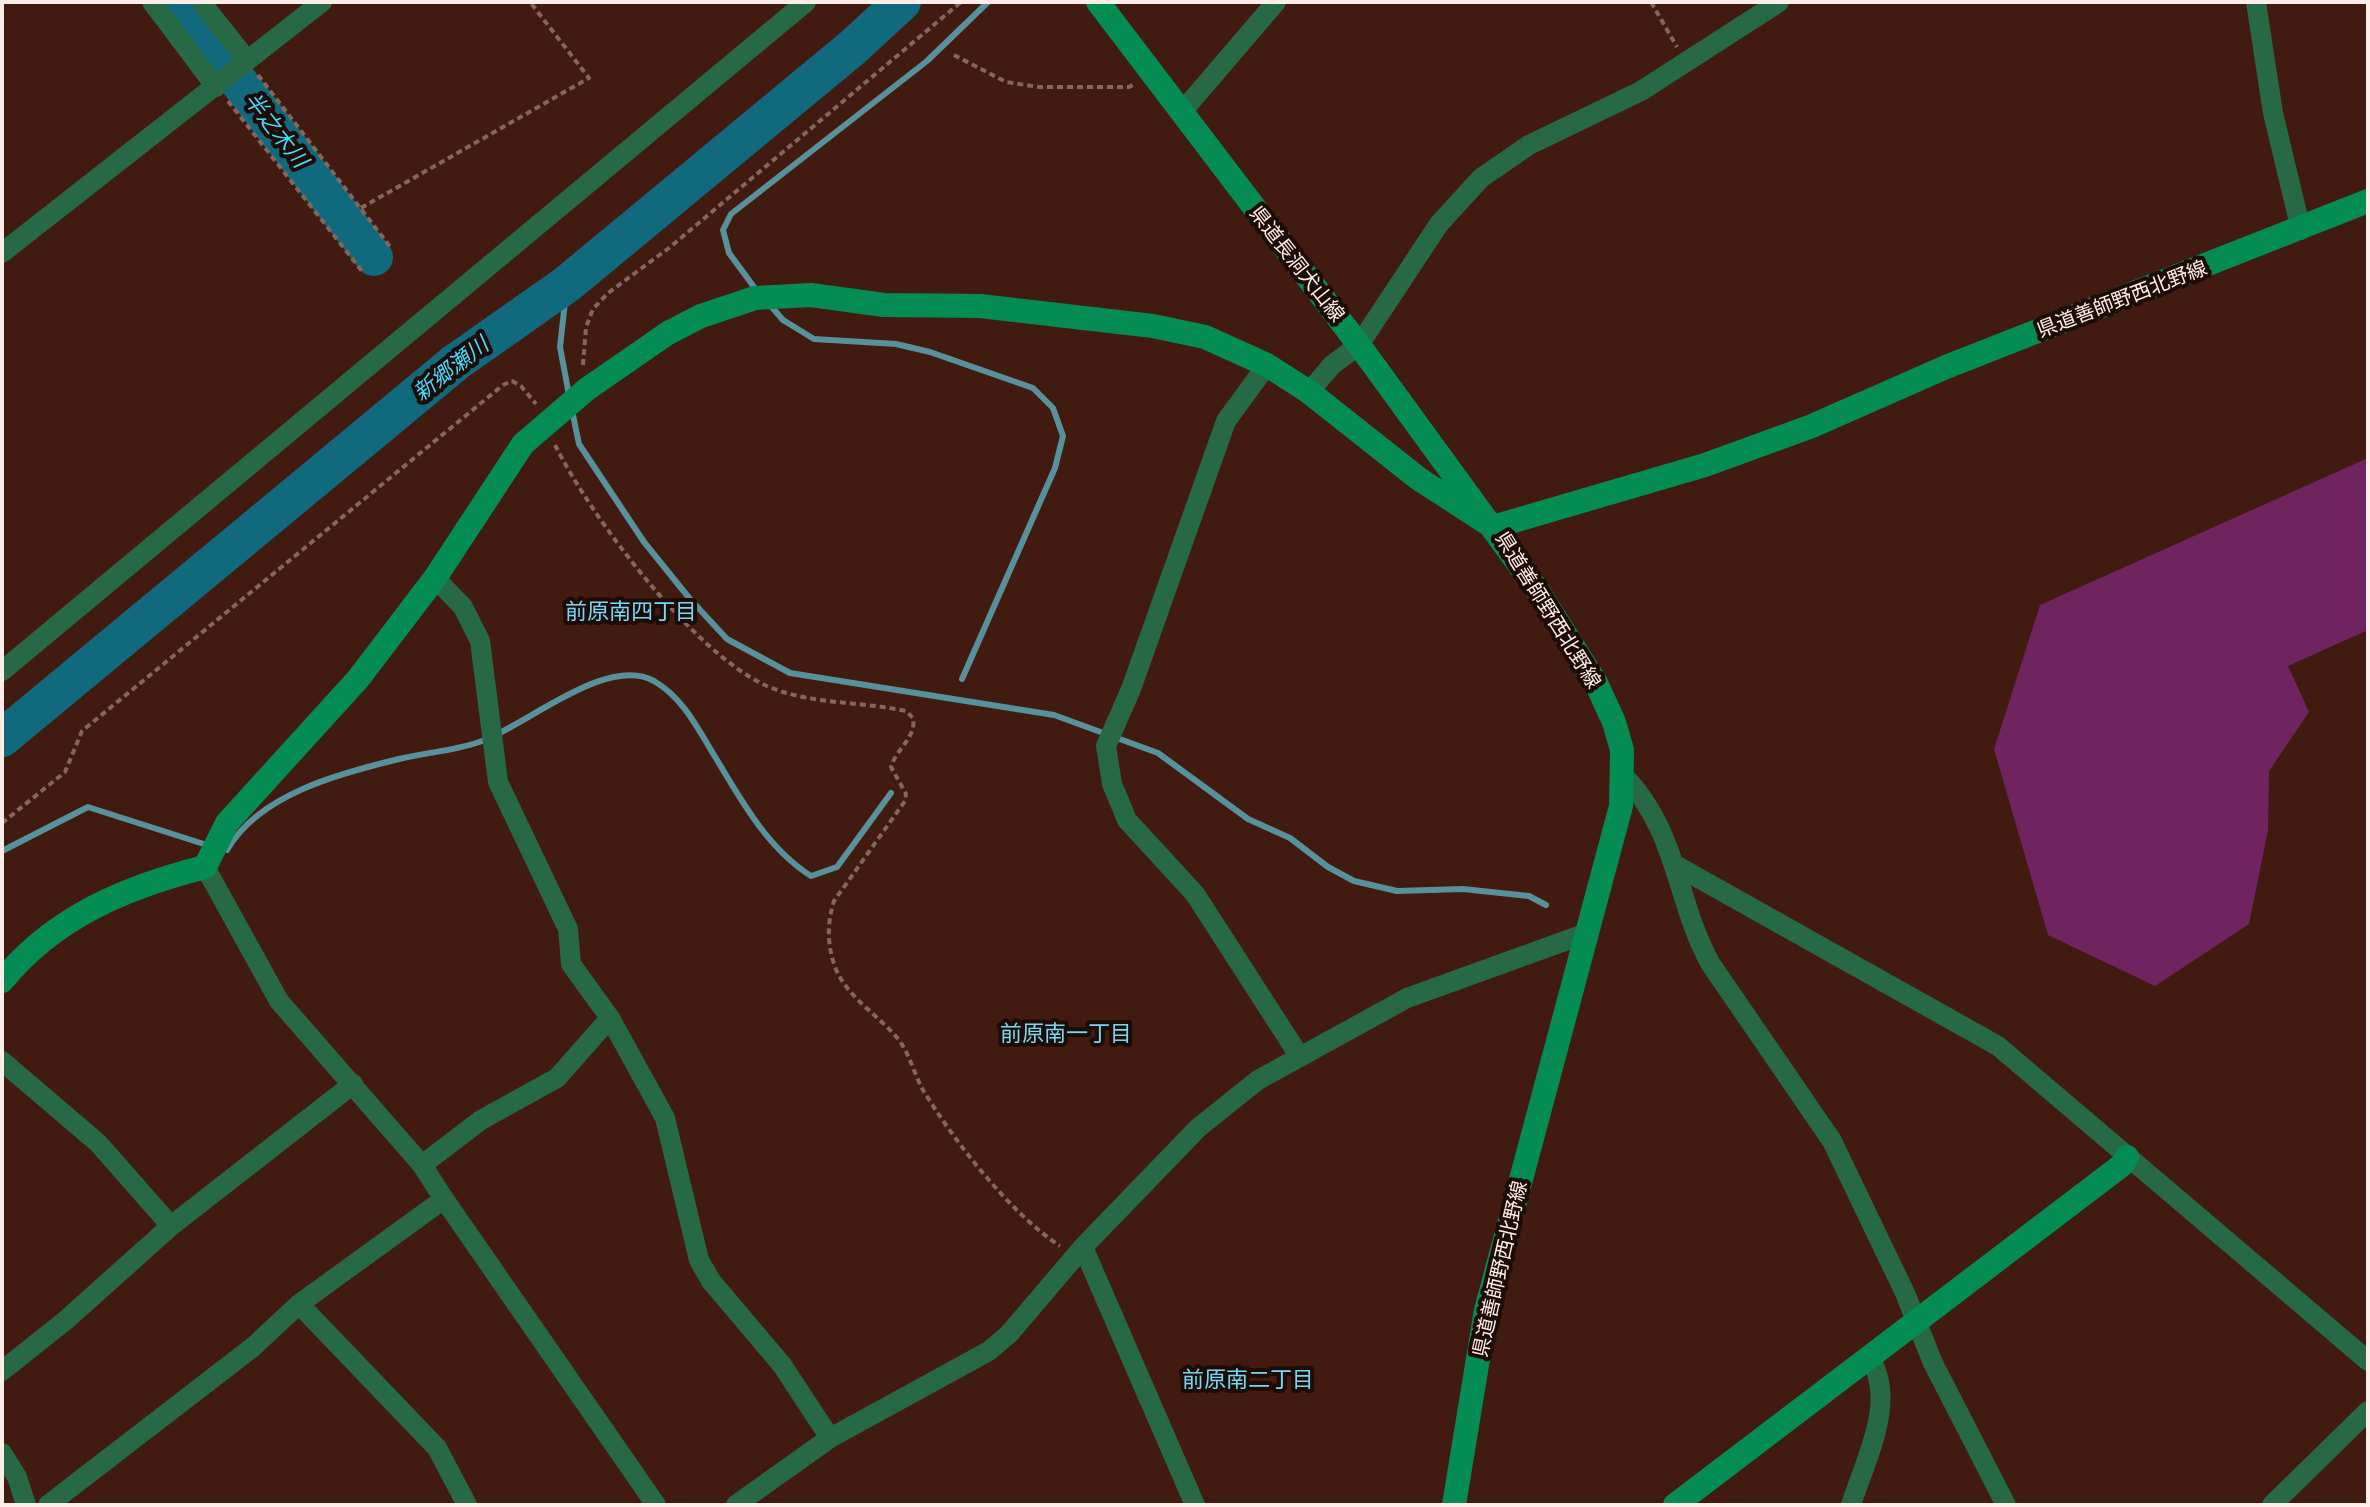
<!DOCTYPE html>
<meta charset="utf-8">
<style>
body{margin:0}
#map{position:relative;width:2370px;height:1507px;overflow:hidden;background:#411b10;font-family:Barlow,sans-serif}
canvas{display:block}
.frame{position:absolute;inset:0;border:4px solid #fdede8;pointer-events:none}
</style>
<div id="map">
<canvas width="2370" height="1507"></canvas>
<div class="frame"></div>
</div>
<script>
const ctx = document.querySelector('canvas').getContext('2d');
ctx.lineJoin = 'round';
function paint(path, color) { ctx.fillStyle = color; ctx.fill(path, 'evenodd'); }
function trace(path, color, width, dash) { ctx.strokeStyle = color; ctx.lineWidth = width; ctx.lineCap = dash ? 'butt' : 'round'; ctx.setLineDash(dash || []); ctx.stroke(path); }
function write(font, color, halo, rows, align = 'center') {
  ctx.font = font + ' Barlow,"Noto Sans JP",sans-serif'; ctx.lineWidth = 8; ctx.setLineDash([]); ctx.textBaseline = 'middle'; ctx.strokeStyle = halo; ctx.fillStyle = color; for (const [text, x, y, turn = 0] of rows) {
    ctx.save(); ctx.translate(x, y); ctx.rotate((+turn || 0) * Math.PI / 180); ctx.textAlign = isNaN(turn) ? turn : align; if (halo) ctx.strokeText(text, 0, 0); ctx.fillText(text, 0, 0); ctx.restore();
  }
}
const green = new Path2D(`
 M 2368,458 L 2368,630 L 2288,666 L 2309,712 L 2269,771 L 2268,830 L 2249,924 L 2155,986 L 2048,935 L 1994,749 L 2040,605 Z`);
const stream = new Path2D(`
 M 567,284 L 560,347 L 569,395
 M 757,291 L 729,253 L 723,230 L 731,214 L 927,61 L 988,2
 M 770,305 L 783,320 L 814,339 L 896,344 L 930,352 L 1033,388 L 1053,408 L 1063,436 L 1055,468 L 962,679
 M 572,410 L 579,444 L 644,542 L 690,599 L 727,639 L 790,673 L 1054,715 L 1158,753 L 1248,819 L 1290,838 L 1328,867 L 1354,881 L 1397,891 L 1463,889 L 1529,896 L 1546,905
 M 227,850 C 259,794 341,773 399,759 C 427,752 456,751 482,741 C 527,725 606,655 654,681 C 683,698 697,727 714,755 C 741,800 767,848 811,876 L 837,867 L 891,793
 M 2,851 L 88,807 L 210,846`);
const river = new Path2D(`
 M 177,2 L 374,257
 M 2,738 L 456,362 L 567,284 L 852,48 L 902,2`);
const path = new Path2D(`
 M 1651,2 L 1677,47
 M 954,55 L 1006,82 L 1039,87 L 1129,87 L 1136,83
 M 258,75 L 391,248
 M 228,101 L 362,271
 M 361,208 L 589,78 L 530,2
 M 583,365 L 586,327 L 593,309 L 608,293 L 669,248 L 961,2
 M 555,445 C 591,517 693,653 767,686 C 811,705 860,701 906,711 L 913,718 C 917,737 896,749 891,767 L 906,794 L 905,801 L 834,901 C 827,923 827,944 835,967 C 847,998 879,1015 899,1040 C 910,1055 914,1074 923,1090 C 954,1141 1010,1213 1060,1246
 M 2,823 L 65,772 L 82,731 L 503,385 L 512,381 L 521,386 L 536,404`);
const street = new Path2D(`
 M 152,2 L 216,87
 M 201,2 L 247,60
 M 2256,2 L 2273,113 L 2301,230
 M 1181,113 L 1276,2
 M 2,253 L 322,2
 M 1267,365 L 1226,421 L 1131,689 L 1106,746 L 1112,784 L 1127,820 L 1195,894 L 1300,1057
 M 1309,392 L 1332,365 L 1359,345 L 1439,224 L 1481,178 L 1529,145 L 1641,91 L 1779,2
 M 2,671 L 806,2
 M 1624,776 C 1678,832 1675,898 1710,963 L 1832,1141 L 1905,1293 L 1933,1363 L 2006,1505
 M 1677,866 L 1998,1046 L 2368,1361
 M 205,867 L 279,1001 L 422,1165
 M 610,1018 L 665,1118 L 699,1260 L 711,1281 L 782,1365 L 830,1438
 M 2,1061 L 98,1143 L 171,1226
 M 444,1199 L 656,1505
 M 1083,1247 L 1195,1505
 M 299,1304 L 437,1448 L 467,1505
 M 2,1371 L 66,1320 L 171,1226 L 353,1084
 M 2,1453 L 17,1477 L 26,1505
 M 48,1505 L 253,1347 L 299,1304 L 444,1199 L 422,1165 L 481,1120 L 557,1078 L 610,1018 L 571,964 L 568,929 L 498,782 L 480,641 L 463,607 L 435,578
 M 736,1505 L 830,1438 L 989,1351 L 1009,1334 L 1083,1247 L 1198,1128 L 1258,1080 L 1407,998 L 1587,933
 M 1851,1505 C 1865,1460 1898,1400 1869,1357
 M 2272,1505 L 2368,1411`);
const secondary = new Path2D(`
 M 1098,2 L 1359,345 L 1536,588 L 1596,683 L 1614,722 L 1622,750 L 1621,806 L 1486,1310 L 1454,1505
 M 1493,527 L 1705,465 L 1812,426 L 1946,367 L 2368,201
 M 2,981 C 54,917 126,887 205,867 L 227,823 L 358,679 L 435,578 L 523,444 L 587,389 L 668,333 L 701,316 L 755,298 L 811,295 L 884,305 L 980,306 L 1153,326 L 1205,337 L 1267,365 L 1309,392 L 1419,479 L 1493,527
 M 1675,1505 L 2122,1165 L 2127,1157`);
const streetNames = [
 ["県道長洞犬山線",1297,264,52],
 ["県道善師野西北野線",2122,299,-21],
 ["県道善師野西北野線",1548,610,58],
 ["県道善師野西北野線",1500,1269,-77]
];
const waterNames = [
 ["半之木川",276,130,52],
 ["新郷瀬川",451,369,-38]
];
const neighbourhoodNames = [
 ["前原南四丁目",631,612],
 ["前原南一丁目",1066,1034],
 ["前原南二丁目",1248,1380]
];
paint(green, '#6f2460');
trace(stream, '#57919c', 6);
trace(river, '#10697c', 38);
trace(path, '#84665d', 4, [6, 4]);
trace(street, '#276845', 20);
trace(secondary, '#058b54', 24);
write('20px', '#fdede8', '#1c0b07', streetNames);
write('italic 22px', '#41dbfe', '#1c0b07', waterNames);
write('22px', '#76d9f3', '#1c0b07', neighbourhoodNames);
</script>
